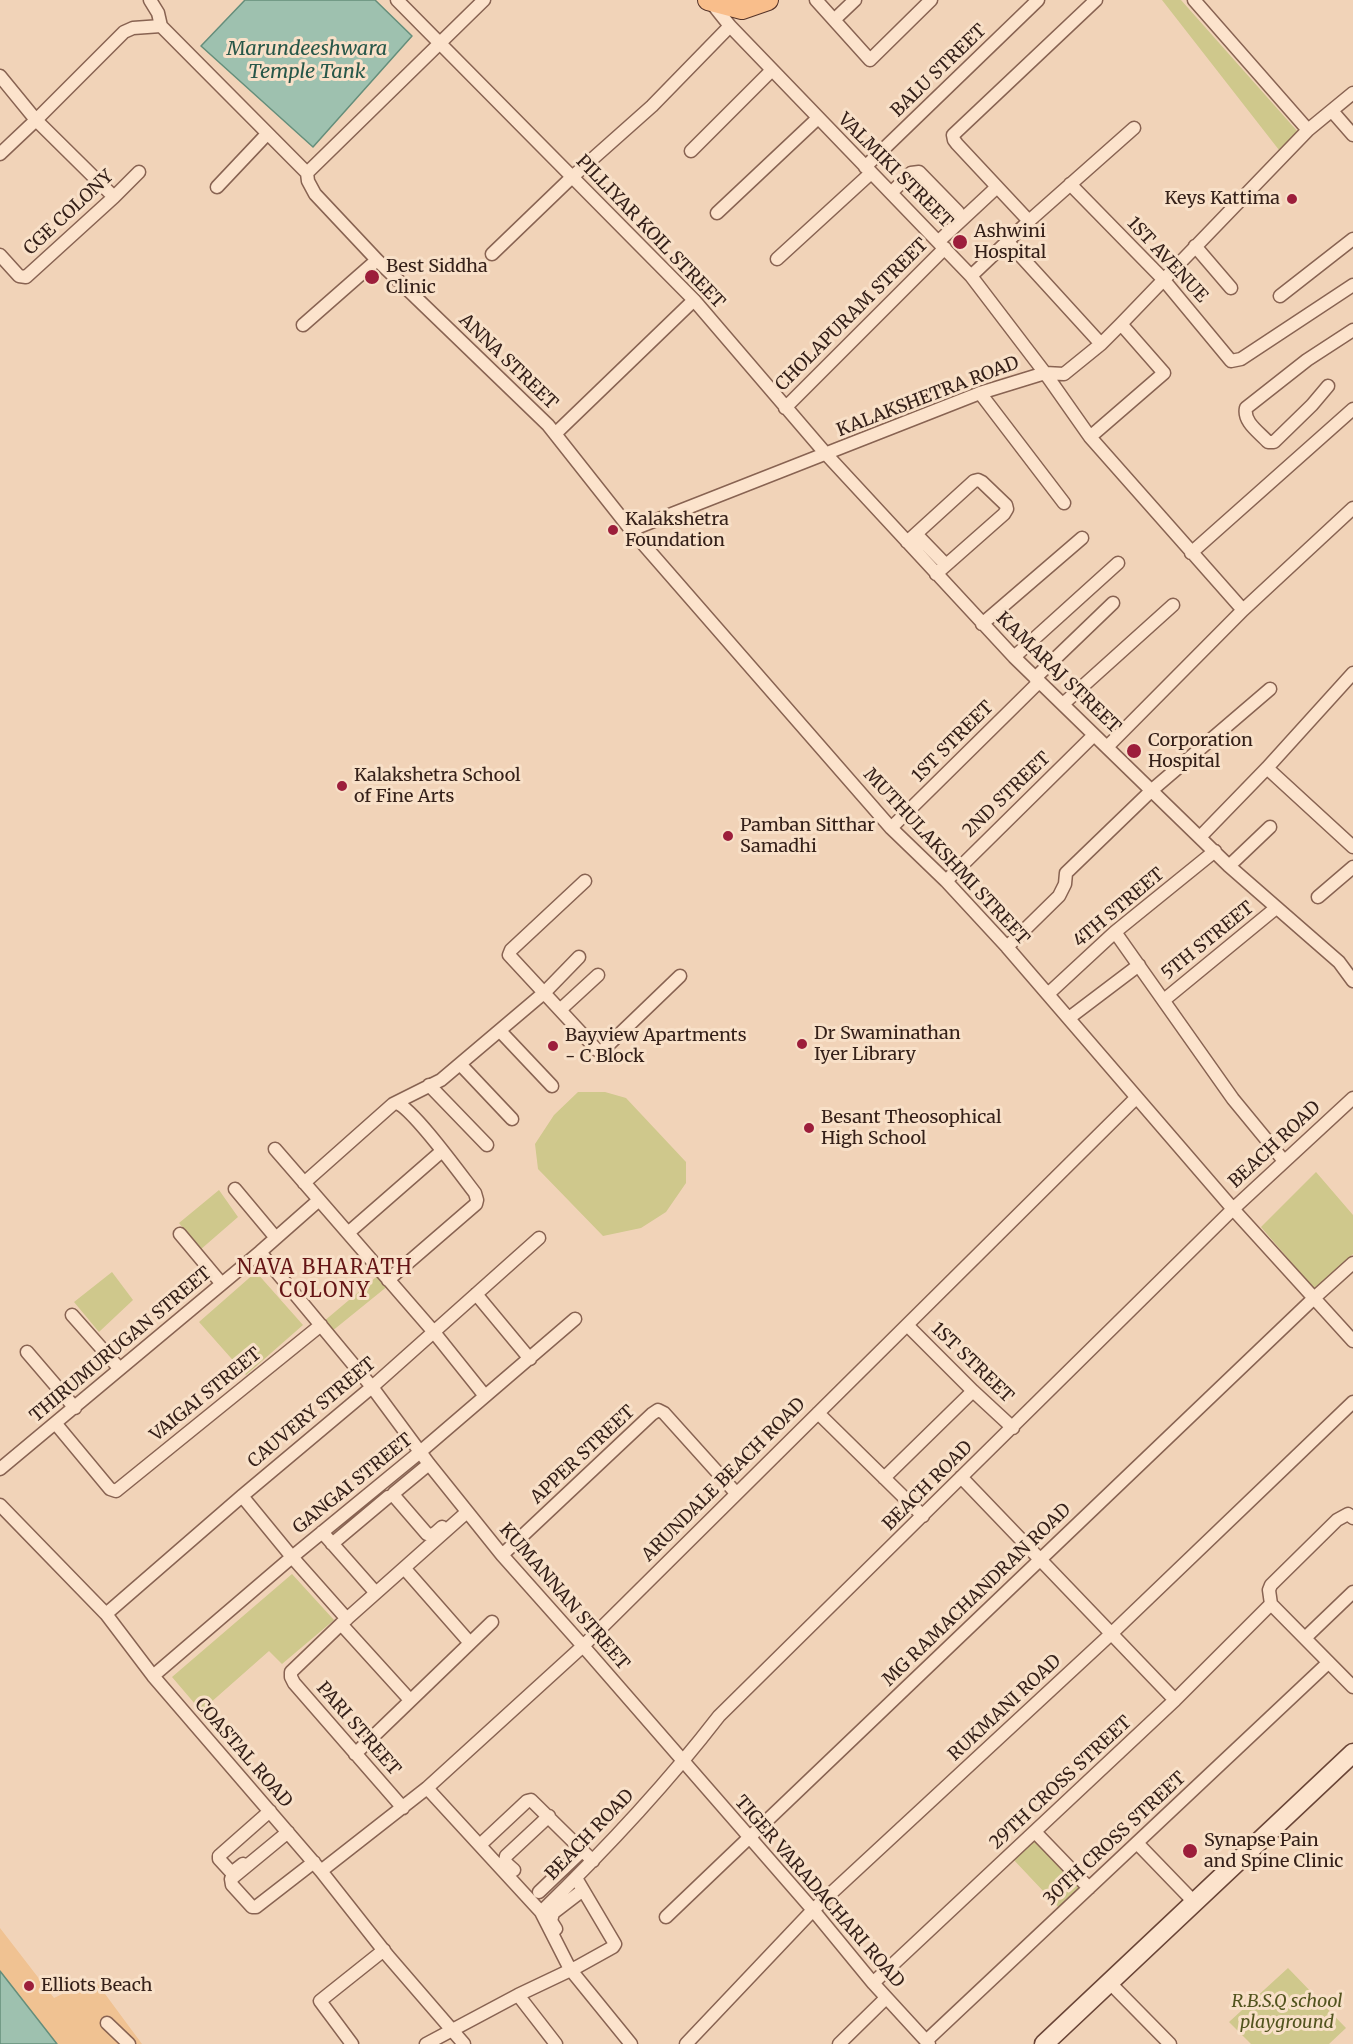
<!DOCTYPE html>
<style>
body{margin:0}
canvas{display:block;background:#f1d3b8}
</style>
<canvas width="1353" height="2044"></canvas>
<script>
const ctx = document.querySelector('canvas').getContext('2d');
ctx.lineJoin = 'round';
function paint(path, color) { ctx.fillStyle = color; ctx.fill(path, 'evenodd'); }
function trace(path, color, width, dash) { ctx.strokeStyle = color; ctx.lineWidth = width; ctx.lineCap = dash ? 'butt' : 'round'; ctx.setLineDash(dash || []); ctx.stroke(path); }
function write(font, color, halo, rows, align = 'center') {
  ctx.font = font + ' Merriweather,serif'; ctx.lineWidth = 6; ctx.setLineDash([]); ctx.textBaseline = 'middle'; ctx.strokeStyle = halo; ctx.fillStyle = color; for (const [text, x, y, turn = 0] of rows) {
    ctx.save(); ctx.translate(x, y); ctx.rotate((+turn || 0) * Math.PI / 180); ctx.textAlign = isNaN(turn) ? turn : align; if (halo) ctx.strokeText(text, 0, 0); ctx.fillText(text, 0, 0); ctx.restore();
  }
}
const green = new Path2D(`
 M 1162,0 L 1181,0 L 1298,132 L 1279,150 Z
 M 578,1092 L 605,1092 L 626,1098 L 686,1162 L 686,1183 L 666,1212 L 641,1228 L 603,1236 L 538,1169 L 535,1144 L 554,1115 Z
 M 1316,1172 L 1353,1215 L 1353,1254 L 1315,1290 L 1261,1227 Z
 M 219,1190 L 238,1217 L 200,1250 L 179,1223 Z
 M 112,1272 L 133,1300 L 99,1332 L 74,1302 Z
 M 256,1272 L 303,1325 L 246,1375 L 199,1322 Z
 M 381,1273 L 389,1285 L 331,1332 L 323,1322 Z
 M 292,1574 L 334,1620 L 282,1664 L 269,1651 L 201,1711 L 172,1677 Z
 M 1036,1836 L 1085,1887 L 1061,1910 L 1012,1858 Z
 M 1288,1968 L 1346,2028 L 1329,2044 L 1251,2044 L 1229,2022 Z`);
const sand = new Path2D(`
 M 0,1928 L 54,1998 L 94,1979 L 142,2044 L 57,2044 L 0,1971 Z`);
const water = new Path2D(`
 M 245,0 L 375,0 L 412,36 L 313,147 L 201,46 Z
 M 0,1971 L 57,2044 L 0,2044 Z`);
const minor = new Path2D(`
 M 150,0 L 158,13 L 161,26 L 307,173
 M 397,0 L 694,300 L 826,454 L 1014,657 L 1229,866 L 1339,962 L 1353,981
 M 816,0 L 870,60 L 931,0
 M 1194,0 L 1308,130
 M 710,1 L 730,26 L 971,276 L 1045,373 L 1090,437 L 1243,610
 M 835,19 L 855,0
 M 0,76 L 36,120 L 114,197
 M 1332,111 L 1353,135
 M 691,151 L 772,70
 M 0,154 L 36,120 L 124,32 L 133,28 L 161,26
 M 865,167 L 1038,0
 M 307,173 L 308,181 L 315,194 L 377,260 L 548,425 L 631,530 L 891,828 L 946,881 L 1007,947 L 1233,1209 L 1353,1341
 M 307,173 L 484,0
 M 1070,184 L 1163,279 L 1231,361 L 1241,359 L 1353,285
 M 217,187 L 267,134
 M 891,193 L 911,173 L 919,172 L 958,212
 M 717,213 L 818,118
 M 1029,221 L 957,144 L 954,140 L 953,135 L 1096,0
 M 939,241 L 997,187
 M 1007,241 L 1101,344
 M 1195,246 L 1231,288
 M 492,254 L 571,178 L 652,106 L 730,26
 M 0,255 L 19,276 L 26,277 L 114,197 L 139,172
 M 777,259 L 871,173
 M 971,276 L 1029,221 L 1134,128
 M 1280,296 L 1353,239
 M 303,325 L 377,260
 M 1328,386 L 1312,405 L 1274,442 L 1268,442 C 1259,432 1243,422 1246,408 L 1307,360 L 1353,330
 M 980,393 L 1064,503
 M 785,408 L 945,248
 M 555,434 L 694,300
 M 1090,437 L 1164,373 L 1121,324
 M 631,530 L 980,393 L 1045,373 L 1064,374 L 1101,344 L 1121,324 L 1308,130 L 1353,93
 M 916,534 L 946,565
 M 907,542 L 974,481 L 978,480 L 982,482 L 1006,505 L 1007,509 L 1004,514 L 936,574
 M 1191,553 L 1353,409
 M 982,624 L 1082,538
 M 1014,657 L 1118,563
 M 1035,678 L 1113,603
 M 1063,704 L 1173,605
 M 1107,747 L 1243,610 L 1353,508
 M 1267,768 L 1353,847
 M 891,828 L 1039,682
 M 1200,837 L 1267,768 L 1353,673
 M 1229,866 L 1270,827
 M 585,881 L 511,950 L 509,955 L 597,1050 L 602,1051 L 680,976
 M 946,881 L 1094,735
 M 1318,897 L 1353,867
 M 1115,932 L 1233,1099 L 1284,1161
 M 1007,947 L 1059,896 L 1065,884 L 1066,873 L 1152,790 L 1270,689
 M 1048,994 L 1115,932 L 1215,851
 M 1164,1000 L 1276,908
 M 561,1009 L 598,975
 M 1069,1018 L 1139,965
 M 500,1031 L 552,1086
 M 460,1064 L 512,1119
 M 429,1085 L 487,1145
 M 275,1149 L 433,1331 L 485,1396
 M 304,1183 L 393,1104 L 441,1080 L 545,992 L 579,957
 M 235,1189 L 276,1238
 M 348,1233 L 442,1151
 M 180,1234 L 221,1283
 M 260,1252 L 372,1387 L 429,1464 L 502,1555 L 583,1646 L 813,1910 L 873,1983 L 929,2044
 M 388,1280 L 476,1204 L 477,1200 L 475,1193 C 461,1175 414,1110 397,1103
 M 476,1294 L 530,1359
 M 72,1315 L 119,1368
 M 907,1325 L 973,1391 L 1013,1428
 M 27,1352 L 75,1408
 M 818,1413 L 923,1516
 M 56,1424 L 110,1489 L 116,1491 L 321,1325
 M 429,1464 L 394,1493 L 395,1497 L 427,1534 L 433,1535 L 442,1527
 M 0,1469 L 260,1252 L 319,1200
 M 961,1477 L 1175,1700
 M 884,1478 L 973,1391
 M 242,1496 L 292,1557 L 347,1619
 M 0,1505 L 106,1614 L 153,1676 L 321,1871 L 388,1956 L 464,2044
 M 1353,1518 L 1348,1514 L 1337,1520 L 1271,1585 L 1269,1590 L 1271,1604 L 1353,1687
 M 322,1532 L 376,1593
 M 332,1544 L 388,1497
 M 502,1555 L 652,1414 L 658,1410 L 664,1413 L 736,1493
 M 405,1569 L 470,1643
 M 106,1614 L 242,1496 L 372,1387 L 539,1238
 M 341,1624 L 410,1700
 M 1305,1638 L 1353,1592
 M 153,1676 L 292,1557 L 420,1452 L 575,1319
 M 355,1754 L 492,1622
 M 427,1788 L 541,1912 L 570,1969 L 631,2044
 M 403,1808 L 294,1683 L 291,1677 L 291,1672 L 341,1624 L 467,1512
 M 288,1832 L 231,1879 L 232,1885 L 252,1907 L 256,1907 L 314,1862
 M 1035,1832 L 1089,1888
 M 1137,1843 L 1195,1903
 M 481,1844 L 527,1801 L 531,1800 L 593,1861
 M 243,1864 L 234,1871 L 230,1871 L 219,1859 L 219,1856 L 270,1811
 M 514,1870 L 505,1862 L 506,1856 L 549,1816
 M 321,1871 L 427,1788 L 583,1646 L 1136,1098
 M 539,1892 L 583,1850
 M 541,1912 C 605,1850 665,1786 719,1716 L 1233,1209 L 1353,1098
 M 666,1917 L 1313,1299 L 1353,1263
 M 556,1929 L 551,1921 L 553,1913 L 583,1890
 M 873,1983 L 1175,1700 L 1271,1604
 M 1110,1983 L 1170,2044
 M 518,1995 L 556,2044
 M 107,2023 L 129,2044
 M 926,2041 L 1328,1663
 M 352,2044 L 320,2001 L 384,1950
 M 426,2044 L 518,1995 L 577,1967 L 613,1947 L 615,1944 L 576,1878
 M 686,2044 L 813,1910 L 1111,1634 L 1353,1402
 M 839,2044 L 886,1998`);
const secondary = new Path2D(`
 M 1044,2044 L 1353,1753`);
const primary = new Path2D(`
 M 708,0 L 742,9 L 768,0`);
const markers = [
 [1292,199,6,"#9c1e3b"],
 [960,242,8,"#9c1e3b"],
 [372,277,8,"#9c1e3b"],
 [613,530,6,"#9c1e3b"],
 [1134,751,8,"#9c1e3b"],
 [342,786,6,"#9c1e3b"],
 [728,836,6,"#9c1e3b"],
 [802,1044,6,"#9c1e3b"],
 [553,1046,6,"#9c1e3b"],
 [809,1128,6,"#9c1e3b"],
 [1190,1851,8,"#9c1e3b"],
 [29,1986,6,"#9c1e3b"]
];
const streetNames = [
 ["BALU STREET",939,71,-44],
 ["VALMIKI STREET",895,171,45],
 ["CGE COLONY",69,213,-43],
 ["PILLIYAR KOIL STREET",650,232,46],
 ["1ST AVENUE",1167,260,47],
 ["CHOLAPURAM STREET",852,315,-45],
 ["ANNA STREET",508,362,44],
 ["KALAKSHETRA ROAD",928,397,-21],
 ["KAMARAJ STREET",1058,673,44],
 ["1ST STREET",953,742,-45],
 ["2ND STREET",1007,795,-44],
 ["MUTHULAKSHMI STREET",946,857,47],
 ["4TH STREET",1119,908,-40],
 ["5TH STREET",1208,941,-39],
 ["BEACH ROAD",1275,1145,-43],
 ["THIRUMURUGAN STREET",121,1345,-40],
 ["1ST STREET",972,1363,44],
 ["VAIGAI STREET",206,1395,-39],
 ["CAUVERY STREET",312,1413,-40],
 ["APPER STREET",583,1455,-43],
 ["ARUNDALE BEACH ROAD",724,1480,-45],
 ["GANGAI STREET",353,1484,-39],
 ["BEACH ROAD",928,1486,-45],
 ["MG RAMACHANDRAN ROAD",977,1595,-44],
 ["KUMANNAN STREET",564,1597,49],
 ["RUKMANI ROAD",1005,1708,-43],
 ["PARI STREET",358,1729,49],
 ["COASTAL ROAD",243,1753,49],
 ["29TH CROSS STREET",1061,1783,-43],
 ["BEACH ROAD",590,1835,-46],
 ["30TH CROSS STREET",1115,1839,-43],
 ["TIGER VARADACHARI ROAD",819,1892,49]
];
const poiNames = [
 ["Keys Kattima",1280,199,"right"],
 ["Ashwini",974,232],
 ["Hospital",974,253],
 ["Best Siddha",386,267],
 ["Clinic",386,288],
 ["Kalakshetra",625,520],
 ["Foundation",625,541],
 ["Corporation",1148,741],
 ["Hospital",1148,762],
 ["Kalakshetra School",354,776],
 ["of Fine Arts",354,797],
 ["Pamban Sitthar",740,826],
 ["Samadhi",740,847],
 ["Dr Swaminathan",814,1034],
 ["Iyer Library",814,1055],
 ["Bayview Apartments",565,1036],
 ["- C Block",565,1057],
 ["Besant Theosophical",821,1118],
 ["High School",821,1139],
 ["Synapse Pain",1204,1841],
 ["and Spine Clinic",1204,1862],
 ["Elliots Beach",41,1986]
];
const parkNames = [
 ["R.B.S.Q school",1287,2002],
 ["playground",1287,2023]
];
const waterNames = [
 ["Marundeeshwara",307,49],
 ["Temple Tank",307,72]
];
const neighbourhoodNames = [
 ["NAVA BHARATH",325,1268],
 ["COLONY",325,1291]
];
paint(green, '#cfc88c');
paint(sand, '#f0c292');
paint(water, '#9ec1af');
trace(water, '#658e7b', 1.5);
trace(minor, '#886352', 15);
trace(secondary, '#694436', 21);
trace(primary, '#553328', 22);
trace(minor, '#fce3cc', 12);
trace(secondary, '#fce3cc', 18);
trace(primary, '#f9be8b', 20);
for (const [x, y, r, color] of markers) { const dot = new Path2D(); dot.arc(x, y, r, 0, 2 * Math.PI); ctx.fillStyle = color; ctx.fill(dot); trace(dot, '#f8e0c8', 2); }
write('18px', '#352019', '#f8e0c8', streetNames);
write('18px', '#352019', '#f8e0c8', poiNames, 'left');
write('italic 18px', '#52541e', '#f8e0c8', parkNames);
write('italic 20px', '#275749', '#f8e0c8', waterNames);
ctx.letterSpacing = '1.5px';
write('20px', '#651516', '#f8e0c8', neighbourhoodNames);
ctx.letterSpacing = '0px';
</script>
